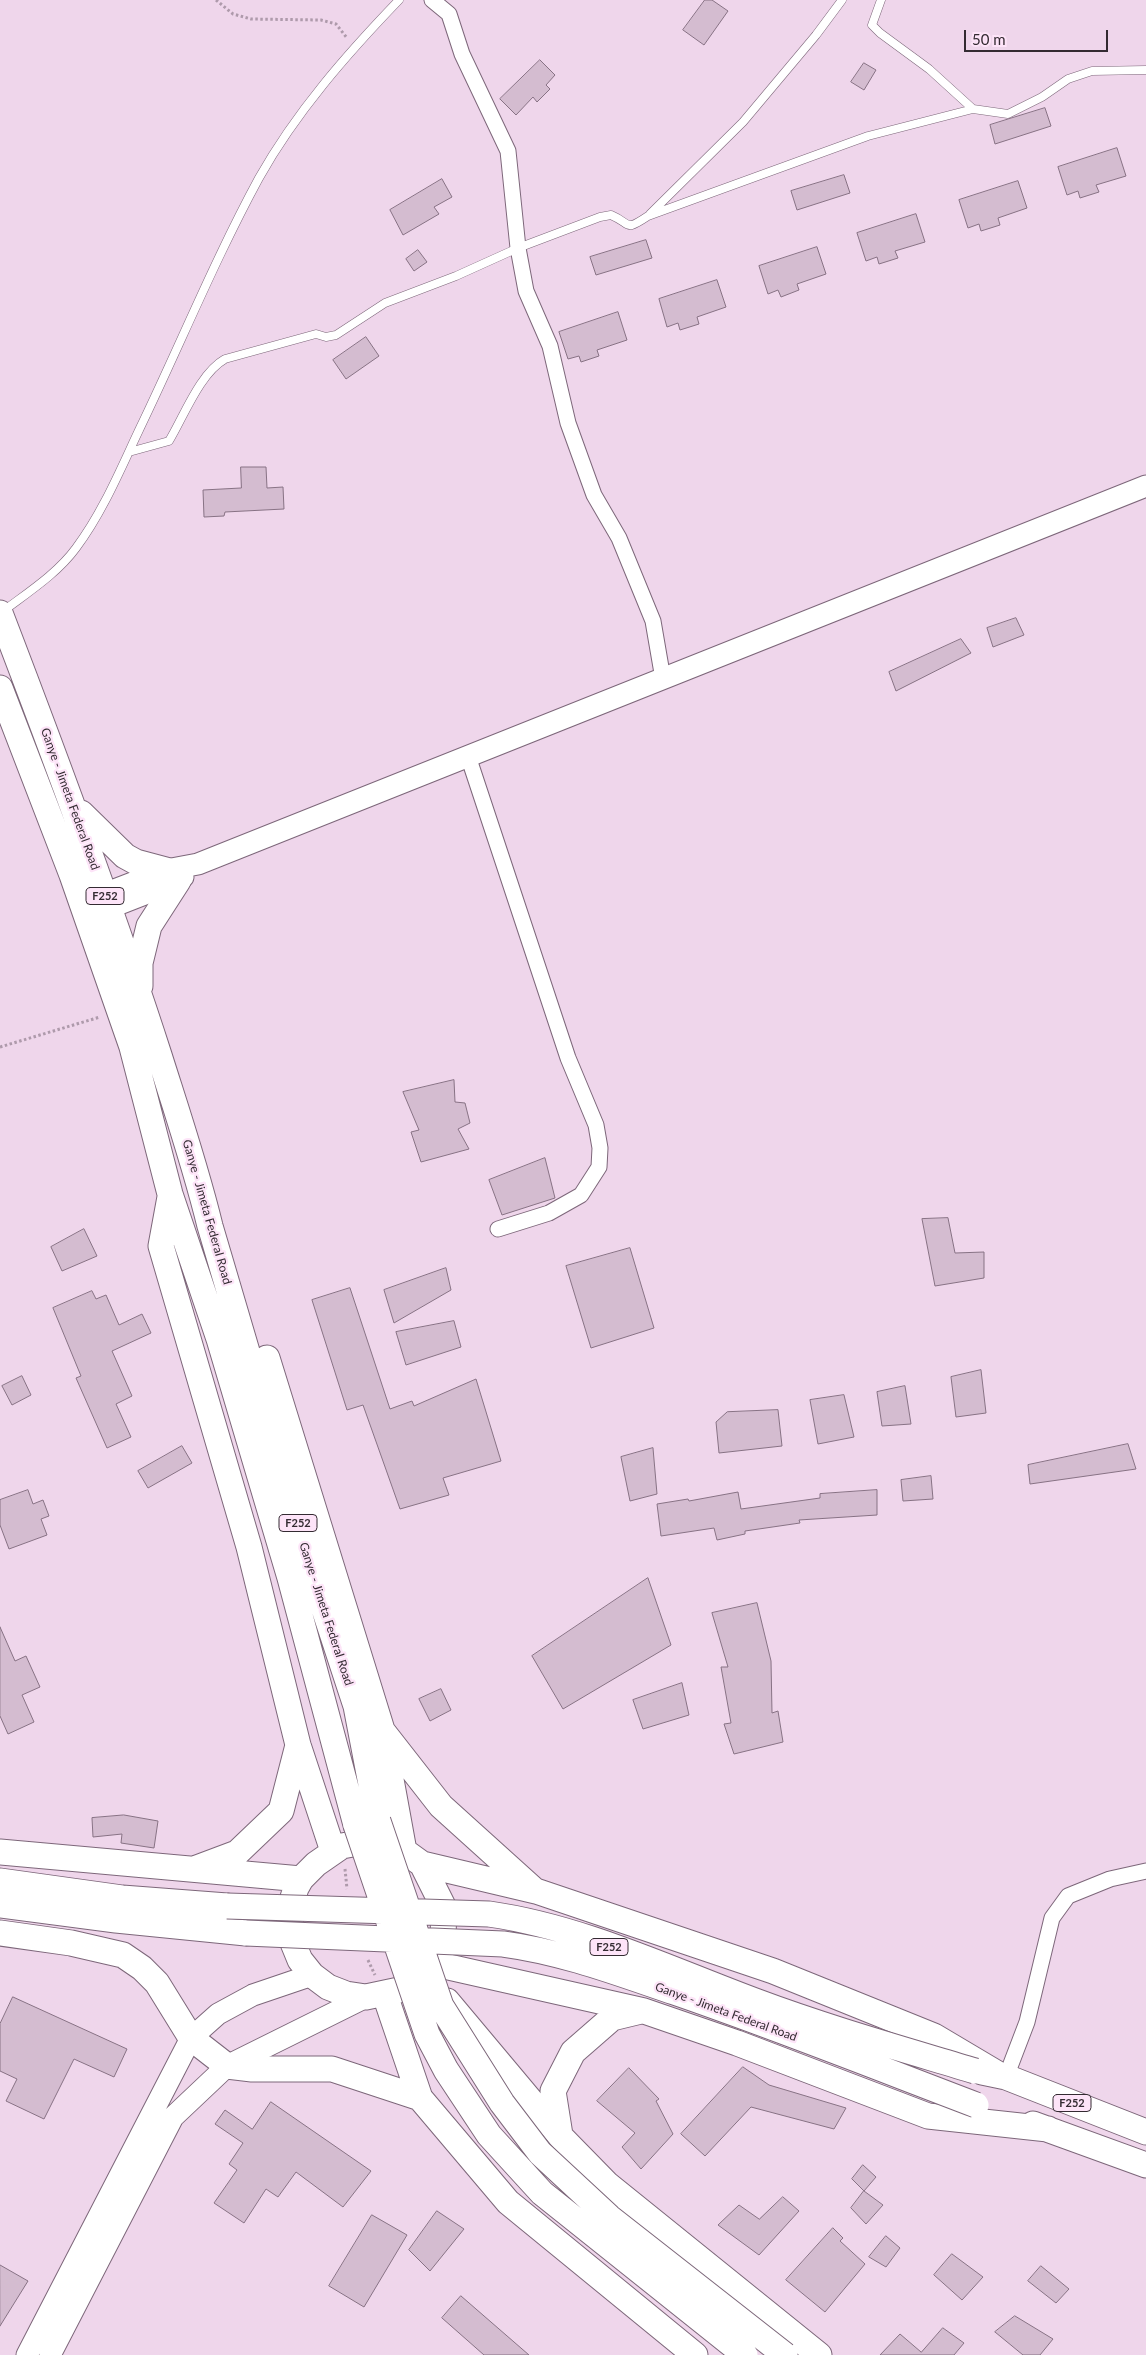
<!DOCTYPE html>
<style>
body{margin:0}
#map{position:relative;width:1146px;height:2355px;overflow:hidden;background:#efd6eb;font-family:Lato,sans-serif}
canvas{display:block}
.scale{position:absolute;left:964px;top:30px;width:144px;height:22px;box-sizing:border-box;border:2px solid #342b32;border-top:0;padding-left:6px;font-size:15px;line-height:18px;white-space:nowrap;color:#342b32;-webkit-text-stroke:4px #fde4f8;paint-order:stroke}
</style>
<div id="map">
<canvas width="1146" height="2355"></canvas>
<div class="scale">50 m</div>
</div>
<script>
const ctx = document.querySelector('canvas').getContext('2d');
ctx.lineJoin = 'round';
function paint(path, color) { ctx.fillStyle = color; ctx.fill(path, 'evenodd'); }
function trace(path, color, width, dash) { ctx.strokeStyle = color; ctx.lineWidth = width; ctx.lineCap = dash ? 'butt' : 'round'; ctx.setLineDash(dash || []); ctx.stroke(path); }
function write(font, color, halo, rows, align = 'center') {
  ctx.font = font + ' Lato,sans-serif'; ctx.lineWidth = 4.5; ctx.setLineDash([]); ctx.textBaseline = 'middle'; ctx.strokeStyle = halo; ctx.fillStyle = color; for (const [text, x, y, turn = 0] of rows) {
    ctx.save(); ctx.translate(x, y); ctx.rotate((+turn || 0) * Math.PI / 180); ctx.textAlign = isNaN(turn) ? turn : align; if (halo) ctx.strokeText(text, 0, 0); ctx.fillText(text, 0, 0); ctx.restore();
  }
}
const building = new Path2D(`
 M 705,0 L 712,0 L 728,11 L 704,45 L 683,30 Z
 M 540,60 L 555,75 L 546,85 L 550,89 L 537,102 L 533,97 L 516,115 L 500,99 Z
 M 864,63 L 876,70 L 864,90 L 851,82 Z
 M 1045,108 L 1051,126 L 995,144 L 990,125 Z
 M 1117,148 L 1126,176 L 1096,185 L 1099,192 L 1080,198 L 1078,191 L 1067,195 L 1058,167 Z
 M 844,175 L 850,193 L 797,210 L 791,191 Z
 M 442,179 L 452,197 L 434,207 L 439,214 L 403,235 L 390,210 Z
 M 1018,181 L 1027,208 L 998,218 L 1000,225 L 981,231 L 979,224 L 968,228 L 959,200 Z
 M 916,214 L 925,242 L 895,251 L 898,258 L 879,264 L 877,257 L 866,261 L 857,233 Z
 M 646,240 L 652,258 L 596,275 L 590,257 Z
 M 817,247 L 826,274 L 797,284 L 799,290 L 781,297 L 778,290 L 768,294 L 759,266 Z
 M 418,250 L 427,262 L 414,271 L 406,259 Z
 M 717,280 L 726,307 L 697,317 L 699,324 L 680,330 L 678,323 L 667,327 L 659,299 Z
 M 618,312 L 627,340 L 597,350 L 599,356 L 581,362 L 579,356 L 568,359 L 559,332 Z
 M 366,337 L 379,356 L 346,379 L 333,360 Z
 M 241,467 L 266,467 L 267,488 L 283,487 L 284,509 L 225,512 L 224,516 L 204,517 L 203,490 L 241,488 Z
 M 1016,618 L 1024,635 L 993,647 L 987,628 Z
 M 961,639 L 971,653 L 896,691 L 889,672 Z
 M 454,1080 L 455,1102 L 465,1103 L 470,1123 L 458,1129 L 469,1149 L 421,1162 L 411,1132 L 419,1130 L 403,1092 Z
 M 545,1158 L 555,1198 L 502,1215 L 489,1180 Z
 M 948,1218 L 955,1253 L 984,1252 L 984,1278 L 935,1286 L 922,1219 Z
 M 84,1229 L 97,1256 L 62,1271 L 51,1247 Z
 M 630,1248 L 654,1328 L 591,1348 L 566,1266 Z
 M 446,1268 L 451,1290 L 394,1323 L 384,1290 Z
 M 350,1288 L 390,1409 L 412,1401 L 414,1406 L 476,1379 L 501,1461 L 443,1478 L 449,1495 L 400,1509 L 363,1405 L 347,1410 L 312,1300 Z
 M 92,1291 L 96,1299 L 106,1295 L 119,1325 L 142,1314 L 151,1333 L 112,1351 L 132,1396 L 116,1404 L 131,1437 L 107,1448 L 76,1378 L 81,1376 L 53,1308 Z
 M 454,1321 L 461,1347 L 406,1365 L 396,1332 Z
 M 981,1370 L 986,1413 L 956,1417 L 951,1377 Z
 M 22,1376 L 31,1395 L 12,1405 L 2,1386 Z
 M 905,1386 L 911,1424 L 882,1426 L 877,1392 Z
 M 844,1395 L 854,1437 L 818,1444 L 810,1400 Z
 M 778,1410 L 782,1446 L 719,1453 L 716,1422 L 727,1412 Z
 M 1128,1444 L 1136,1469 L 1030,1484 L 1028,1465 Z
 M 182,1446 L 192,1463 L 148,1488 L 138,1471 Z
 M 653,1448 L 657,1494 L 630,1501 L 621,1457 Z
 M 931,1476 L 933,1499 L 903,1501 L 901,1480 Z
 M 28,1490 L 33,1504 L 43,1500 L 49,1516 L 41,1519 L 47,1535 L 9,1549 L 0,1525 L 0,1500 Z
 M 877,1490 L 877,1515 L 799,1520 L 800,1523 L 745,1531 L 745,1534 L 717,1540 L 714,1528 L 661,1536 L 657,1504 L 688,1499 L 689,1501 L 738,1492 L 741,1509 L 820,1498 L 820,1494 Z
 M 648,1578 L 671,1645 L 563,1709 L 532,1656 Z
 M 757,1603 L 771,1661 L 772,1713 L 778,1711 L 783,1742 L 734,1754 L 724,1724 L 731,1723 L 721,1667 L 728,1667 L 712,1613 Z
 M 0,1627 L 15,1661 L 26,1656 L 40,1687 L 22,1695 L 34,1722 L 8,1734 L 0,1716 Z
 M 682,1683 L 689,1715 L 643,1729 L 633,1700 Z
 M 441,1689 L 451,1710 L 430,1721 L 419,1699 Z
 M 124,1815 L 158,1821 L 154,1848 L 121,1843 L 122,1834 L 93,1837 L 92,1818 Z
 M 13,1997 L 127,2049 L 114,2077 L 74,2059 L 44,2119 L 6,2101 L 17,2079 L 0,2071 L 0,2024 Z
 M 743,2067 L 769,2085 L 846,2108 L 834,2129 L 751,2107 L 705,2156 L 681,2134 Z
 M 629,2068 L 659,2099 L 656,2101 L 673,2134 L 641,2169 L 622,2147 L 635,2133 L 597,2101 Z
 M 271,2102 L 371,2171 L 343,2207 L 296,2172 L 278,2197 L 266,2189 L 244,2223 L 214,2203 L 237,2170 L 229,2164 L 243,2143 L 215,2124 L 225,2110 L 252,2129 Z
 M 863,2165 L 876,2177 L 864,2191 L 852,2179 Z
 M 864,2191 L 883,2205 L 866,2224 L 851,2208 Z
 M 783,2197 L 799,2211 L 759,2255 L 718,2225 L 739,2205 L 759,2219 Z
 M 437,2211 L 464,2229 L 430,2271 L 409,2250 Z
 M 372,2215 L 407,2235 L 364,2307 L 329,2286 Z
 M 833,2228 L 843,2238 L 840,2241 L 865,2264 L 825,2312 L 786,2280 Z
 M 886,2236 L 900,2248 L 886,2267 L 869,2257 Z
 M 952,2254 L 983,2277 L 962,2300 L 934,2275 Z
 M 0,2265 L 28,2281 L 0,2326 Z
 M 1041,2266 L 1069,2289 L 1056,2303 L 1028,2281 Z
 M 461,2296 L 529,2355 L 484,2355 L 442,2318 Z
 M 1015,2316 L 1053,2339 L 1040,2355 L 1023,2355 L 995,2332 Z
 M 943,2328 L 964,2343 L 954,2355 L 880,2355 L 900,2334 L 921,2352 Z`);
const path = new Path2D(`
 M 216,0 L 233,14 L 251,19 L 321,20 L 336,24 L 347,38
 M 0,1047 L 100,1017
 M 345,1869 L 347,1889
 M 368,1960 L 375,1975`);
const lane = new Path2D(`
 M 881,0 L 872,25 L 880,33 L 929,69 L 973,109
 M 650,214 L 743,122 L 816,35 L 842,0
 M 129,452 L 169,441 C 184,416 200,373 225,359 L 316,334 L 326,337 L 336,335 L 385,303 L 456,276 L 518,248 L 600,217 L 611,215 C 632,224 624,232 648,216 L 868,136 L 973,109 L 1008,114 L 1042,97 L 1068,79 L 1092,71 L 1146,70
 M 2,612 C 27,593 57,574 76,548 C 103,512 121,468 140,428 C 180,345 215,259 259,178 C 296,112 347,54 399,0`);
const street = new Path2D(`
 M 432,0 L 449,14 L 462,54 L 508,151 L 518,248 L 526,291 L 550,346 L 568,423 L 594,495 L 619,538 L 653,621 L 663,679
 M 468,756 L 568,1058 L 596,1125 L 600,1148 L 599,1167 L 581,1195 L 549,1213 L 498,1229
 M 1006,2077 L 1027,2022 L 1052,1918 L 1068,1896 L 1110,1879 L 1146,1871`);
const secondary = new Path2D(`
 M 104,894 L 166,870 L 198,864 L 1146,486
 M 109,908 L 178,881 L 183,877
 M 27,2355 L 191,2038 L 218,2014 L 253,1995 L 312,1975
 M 50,2355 L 173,2117 L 227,2066 L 366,1997`);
const primary = new Path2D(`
 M 0,613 C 56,759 111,906 159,1055 C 177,1112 196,1168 210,1226 L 312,1572 L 356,1706 L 378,1821
 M 0,688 L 72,875 L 132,1047 L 170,1194 L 219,1339 L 290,1578 L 356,1825
 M 81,813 L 125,856 L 136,862 L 166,870
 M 140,986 L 140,963 L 149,926 L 178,881
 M 170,1197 L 161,1246 L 249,1547 L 298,1745 L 333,1851
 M 267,1358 L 382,1730 L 404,1851
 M 384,1733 L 441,1806 L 534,1890
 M 0,1852 L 301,1879
 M 422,1864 L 444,1908 L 443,1936 L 431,1963 L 423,1973 L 399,1990 L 366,1997 L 346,1994 L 328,1987 L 312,1975 L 300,1960 L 291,1938 L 290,1907 L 296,1888 L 301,1879 L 316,1864 L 342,1846 L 363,1842 L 384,1843 L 404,1851 L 422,1864 L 536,1891 L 773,1971 L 934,2036 L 998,2074
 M 197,1868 L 237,1853 L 281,1811 L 298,1745
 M 0,1881 L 122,1898 L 227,1906
 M 0,1905 L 116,1920 L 246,1933
 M 0,1933 L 71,1943 L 123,1955 L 142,1968 L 157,1983 L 191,2038 L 227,2066 L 252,2069 L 332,2069 L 420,2098
 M 431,1963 L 644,2011 L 737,2043 L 928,2116 L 1048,2129
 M 385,1995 L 420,2098 L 508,2202 L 695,2355
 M 447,2001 L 561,2137 L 607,2184 L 819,2355
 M 982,2072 L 1006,2077 L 1146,2132
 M 1033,2124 L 1146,2165
 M 560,2135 L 553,2091 L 573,2052 L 612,2018 L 641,2011`);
const primaryBridge = new Path2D(`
 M 378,1821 L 441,2006 L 502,2103 L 540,2153 L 609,2217 L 785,2355
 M 356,1825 L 427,2034 L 446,2070 L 489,2135 L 542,2193 L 745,2355
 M 227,1906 L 489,1914 C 581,1927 669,1969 755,2001 C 827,2028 902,2049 975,2071
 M 246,1933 L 503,1944 C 563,1952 618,1973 674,1992 C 776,2027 876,2067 976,2105`);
const shields = [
 [105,896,38],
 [298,1523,38],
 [609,1947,38],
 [1072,2103,38]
];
const shieldNames = [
 ["F252",105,896],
 ["F252",298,1523],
 ["F252",609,1947],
 ["F252",1072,2103]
];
const streetNames = [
 ["Ganye - Jimeta Federal Road",70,799,70],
 ["Ganye - Jimeta Federal Road",207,1212,74],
 ["Ganye - Jimeta Federal Road",326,1614,72],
 ["Ganye - Jimeta Federal Road",726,2012,20]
];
paint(building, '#d4bcd0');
trace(building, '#877284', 1);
trace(lane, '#7d677a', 9);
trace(street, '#7d677a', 17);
trace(secondary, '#7d677a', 23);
trace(primary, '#7d677a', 27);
trace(path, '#ae9aab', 3, [2.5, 2.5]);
trace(lane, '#fff', 8);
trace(street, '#fff', 15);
trace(secondary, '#fff', 21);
trace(primary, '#fff', 25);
trace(primaryBridge, '#7d677a', 27, []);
trace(primaryBridge, '#fff', 25);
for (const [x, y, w] of shields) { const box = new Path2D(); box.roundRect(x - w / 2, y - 8.5, w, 17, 4); ctx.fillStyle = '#fde4f8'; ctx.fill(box); trace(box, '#342b32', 1); }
write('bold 11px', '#342b32', null, shieldNames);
write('12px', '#342b32', '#fde4f8', streetNames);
</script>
